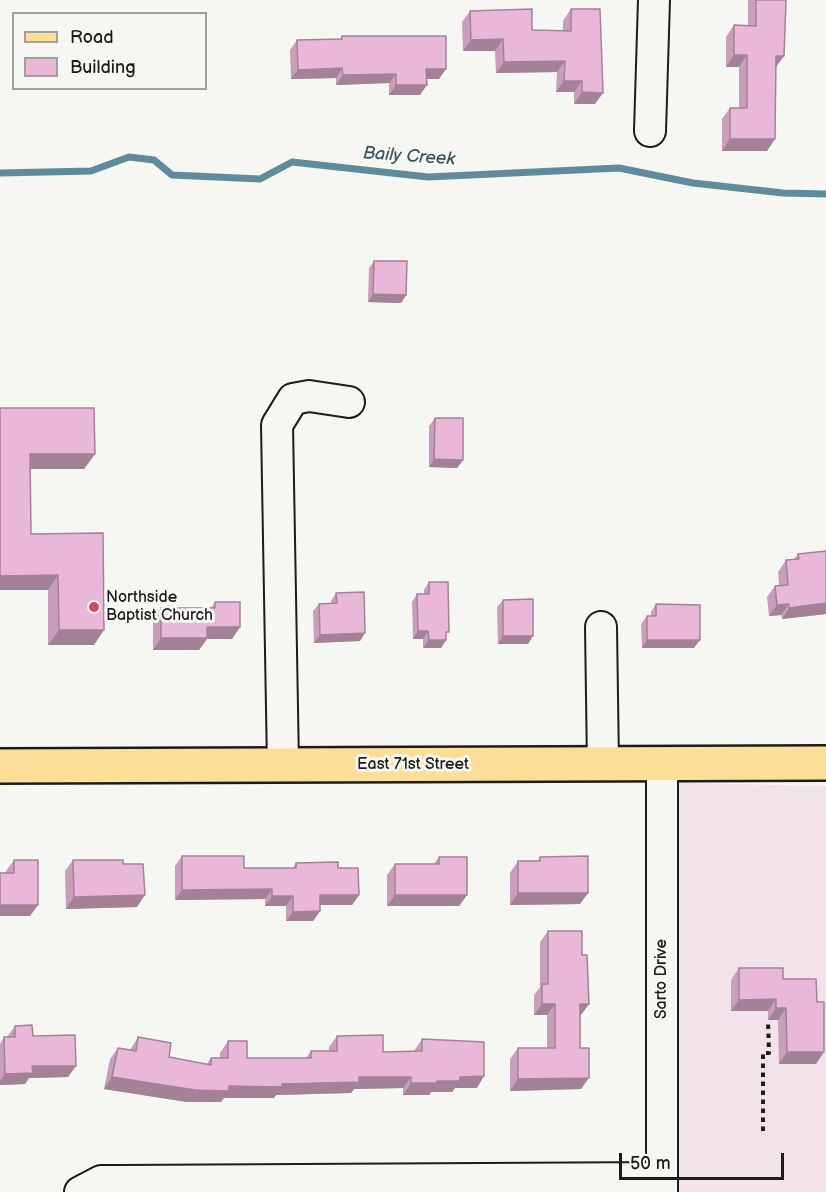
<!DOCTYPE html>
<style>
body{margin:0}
#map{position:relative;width:826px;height:1192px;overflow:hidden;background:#f6f6f2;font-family:"Balsamiq Sans",sans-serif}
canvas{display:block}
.legend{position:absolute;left:12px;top:12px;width:195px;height:78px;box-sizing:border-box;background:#f6f6f2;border:2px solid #9f9f9c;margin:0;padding:8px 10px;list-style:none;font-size:18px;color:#1c1c1c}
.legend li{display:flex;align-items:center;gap:12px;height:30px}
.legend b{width:30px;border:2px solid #9f9f9c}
.scale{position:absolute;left:619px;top:1153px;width:165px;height:27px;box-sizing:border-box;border:3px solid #1c1c1c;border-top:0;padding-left:8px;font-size:18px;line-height:21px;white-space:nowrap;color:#1c1c1c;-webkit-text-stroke:4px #f6f6f2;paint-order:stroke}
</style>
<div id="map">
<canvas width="826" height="1192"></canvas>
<ul class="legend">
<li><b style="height:8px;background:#fdde96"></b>Road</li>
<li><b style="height:16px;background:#e9b8d8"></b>Building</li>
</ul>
<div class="scale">50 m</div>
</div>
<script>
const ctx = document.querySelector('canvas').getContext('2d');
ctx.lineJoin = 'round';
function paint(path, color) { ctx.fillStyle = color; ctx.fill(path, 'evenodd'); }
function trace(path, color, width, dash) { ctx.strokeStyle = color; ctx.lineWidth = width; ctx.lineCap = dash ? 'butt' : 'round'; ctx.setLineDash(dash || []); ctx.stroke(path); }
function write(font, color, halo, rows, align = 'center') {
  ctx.font = font + ' "Balsamiq Sans",sans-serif'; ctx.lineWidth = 6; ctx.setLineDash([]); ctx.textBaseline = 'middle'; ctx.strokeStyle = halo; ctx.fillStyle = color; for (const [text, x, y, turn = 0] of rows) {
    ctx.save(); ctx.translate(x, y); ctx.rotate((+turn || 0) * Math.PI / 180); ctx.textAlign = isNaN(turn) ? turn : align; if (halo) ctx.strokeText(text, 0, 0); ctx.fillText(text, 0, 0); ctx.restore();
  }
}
const built = new Path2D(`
 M 647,782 L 826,786 L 826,1192 L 667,1192 Z`);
const stream = new Path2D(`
 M 0,173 L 91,171 L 129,157 L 154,160 L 172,175 L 260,179 L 292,162 L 428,177 L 619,168 L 693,183 L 783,193 L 826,194`);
const path = new Path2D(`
 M 763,1131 L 763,1053 L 769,1053 L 768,1020`);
const minor = new Path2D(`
 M 650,131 L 654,0
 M 601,627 L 603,765
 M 283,765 L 277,425 L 293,399 L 309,396 L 349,402
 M 662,765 L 662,1192
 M 80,1192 L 101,1181 L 120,1181 L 662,1178`);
const major = new Path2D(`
 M 0,766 L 826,763`);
const wall = new Path2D(`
 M 748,0 L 786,0 L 776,67 L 767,151 L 722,151 L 722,119 L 730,108 L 739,108 L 739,67 L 726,67 L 726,37 L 734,25 L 748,25 Z
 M 571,9 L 595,104 L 574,104 L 574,92 L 556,92 L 557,72 L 496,73 L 495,51 L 463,51 L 462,22 L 470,11 L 532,30 L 563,30 L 563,21 Z
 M 342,36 L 439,79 L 427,79 L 420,95 L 389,95 L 389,83 L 336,85 L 336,78 L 291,79 L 290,50 L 297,40 L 340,39 Z
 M 374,261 L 406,295 L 401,303 L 368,302 L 369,268 Z
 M 0,408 L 95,454 L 84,469 L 31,469 L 31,534 L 103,533 L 94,645 L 48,645 L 48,590 L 0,590 Z
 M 435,418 L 463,460 L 457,468 L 429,467 L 429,426 Z
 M 826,551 L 826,614 L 782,619 L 781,615 L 769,616 L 767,597 L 775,586 L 779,585 L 778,572 L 786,560 L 794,559 L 798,554 Z
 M 429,582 L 446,636 L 446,640 L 441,648 L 423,648 L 423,639 L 413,639 L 412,602 L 417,594 L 424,594 L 424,590 Z
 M 336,593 L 360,641 L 314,643 L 313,611 L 319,604 L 331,603 L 331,601 Z
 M 503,600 L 528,644 L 498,644 L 497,607 Z
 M 215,602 L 240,627 L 232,639 L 207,639 L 199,650 L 153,650 L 153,619 L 161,608 L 211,608 Z
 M 656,604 L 694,648 L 642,648 L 641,624 L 647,616 L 651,616 L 651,612 Z
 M 182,856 L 244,868 L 293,868 L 296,863 L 338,868 L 359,895 L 352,905 L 320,905 L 320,911 L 313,921 L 286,921 L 286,906 L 265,906 L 265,899 L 175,900 L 175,866 Z
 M 439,857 L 467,895 L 459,906 L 387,906 L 387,875 L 395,864 L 434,864 Z
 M 540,857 L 580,904 L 510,905 L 510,873 L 518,861 L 538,861 Z
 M 14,860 L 30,916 L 6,873 L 6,871 Z
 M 73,860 L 123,864 L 137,907 L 66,909 L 65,871 Z
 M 548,931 L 582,955 L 589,1004 L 580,1015 L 581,1089 L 510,1091 L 510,1059 L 518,1048 L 547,1048 L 547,1015 L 534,1015 L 534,995 L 540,987 L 540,942 Z
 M 739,968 L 783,979 L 816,1064 L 779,1064 L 778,1020 L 768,1020 L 768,1011 L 731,1011 L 731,980 Z
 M 15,1026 L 33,1036 L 68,1077 L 29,1078 L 25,1084 L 0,1085 L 0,1044 L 4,1037 L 7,1037 Z
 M 337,1036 L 383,1052 L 414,1051 L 422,1039 L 477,1088 L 455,1088 L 452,1092 L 431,1092 L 429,1095 L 403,1095 L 403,1088 L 354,1089 L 351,1093 L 276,1095 L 274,1098 L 224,1098 L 221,1102 L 187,1102 L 104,1089 L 110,1059 L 118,1048 L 130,1050 L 138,1037 L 169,1057 L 207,1064 L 211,1058 L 220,1058 L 220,1053 L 228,1041 L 247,1058 L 306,1058 L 311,1051 L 329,1051 L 329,1047 Z`);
const shadedWall = new Path2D(`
 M 503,39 L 495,51 L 463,51 L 471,40 Z
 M 734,55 L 747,55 L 739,67 L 726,67 Z
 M 776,56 L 784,56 L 776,67 L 768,67 Z
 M 565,61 L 557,72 L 496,73 L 504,62 Z
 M 342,68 L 336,78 L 291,79 L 298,70 Z
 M 426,69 L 446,69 L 439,79 L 420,79 Z
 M 396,74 L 389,83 L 336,85 L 343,75 Z
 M 564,81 L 582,81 L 574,92 L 556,92 Z
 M 396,85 L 427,85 L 420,95 L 389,95 Z
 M 582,92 L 603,93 L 595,104 L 574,104 Z
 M 730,139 L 775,139 L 767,151 L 722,151 Z
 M 373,294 L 406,295 L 401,303 L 368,302 Z
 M 30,454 L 95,454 L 84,469 L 20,469 Z
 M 434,459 L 463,460 L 457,468 L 429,467 Z
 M 58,575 L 48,590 L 0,590 L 0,576 Z
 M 826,603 L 826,614 L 782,619 L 789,608 Z
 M 789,604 L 781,615 L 769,616 L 777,605 Z
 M 207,627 L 240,627 L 232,639 L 207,639 L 199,650 L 153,650 L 161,638 Z
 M 59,630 L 104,630 L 94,645 L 48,645 Z
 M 418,631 L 428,631 L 423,639 L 413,639 Z
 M 365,633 L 360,641 L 314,643 L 320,635 Z
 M 503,636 L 533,636 L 528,644 L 498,644 Z
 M 429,640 L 446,640 L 441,648 L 423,648 Z
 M 647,640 L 700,640 L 694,648 L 642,648 Z
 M 272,889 L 265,899 L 175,900 L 182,890 Z
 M 518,893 L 588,893 L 580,904 L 510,905 Z
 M 145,895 L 137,907 L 66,909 L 74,897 Z
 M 320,895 L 359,895 L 352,905 L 313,905 Z
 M 395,895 L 467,895 L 459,906 L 387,906 Z
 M 272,896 L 293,896 L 286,906 L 265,906 Z
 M 0,905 L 38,905 L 30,916 L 0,916 Z
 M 320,911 L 313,921 L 286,921 L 293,912 Z
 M 776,999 L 768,1011 L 731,1011 L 739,1000 Z
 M 542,1004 L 555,1004 L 547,1015 L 534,1015 Z
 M 580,1004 L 589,1004 L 581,1015 L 572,1015 Z
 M 776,1008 L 786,1008 L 778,1020 L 768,1020 Z
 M 787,1052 L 824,1052 L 816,1064 L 779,1064 Z
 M 32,1066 L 76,1066 L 68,1077 L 29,1078 L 25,1084 L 0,1085 L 0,1081 L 5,1074 Z
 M 484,1076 L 477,1088 L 455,1088 L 452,1092 L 431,1092 L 429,1095 L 403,1095 L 411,1083 L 437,1081 L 460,1077 Z
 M 112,1077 L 229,1086 L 282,1084 L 359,1077 L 411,1077 L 403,1088 L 354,1089 L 351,1093 L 276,1095 L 274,1098 L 224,1098 L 221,1102 L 187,1102 L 104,1089 Z
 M 589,1078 L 581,1089 L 510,1091 L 518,1079 Z`);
const building = new Path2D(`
 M 756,0 L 786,0 L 784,56 L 776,56 L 775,139 L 730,139 L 730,108 L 747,108 L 747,55 L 734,55 L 734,25 L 756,26 Z
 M 532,9 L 532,30 L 571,31 L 571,9 L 600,9 L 603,93 L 582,92 L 582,81 L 564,81 L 565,61 L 504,62 L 503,39 L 471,40 L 470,11 Z
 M 342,36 L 446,36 L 446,69 L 426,69 L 427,85 L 396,85 L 396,74 L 343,75 L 342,68 L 298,70 L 297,40 L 342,39 Z
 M 374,261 L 407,261 L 406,295 L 373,294 Z
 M 0,408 L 94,408 L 95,454 L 30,454 L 31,534 L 103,533 L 104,630 L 59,630 L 58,575 L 0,576 Z
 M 435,418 L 463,418 L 463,460 L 434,459 Z
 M 826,551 L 826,603 L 789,608 L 789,604 L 777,605 L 775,586 L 788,585 L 786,560 L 799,559 L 798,554 Z
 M 429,582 L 448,582 L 449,632 L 446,632 L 446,640 L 429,640 L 428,631 L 418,631 L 417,594 L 429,594 Z
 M 364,592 L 365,633 L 320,635 L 319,604 L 337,603 L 336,593 Z
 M 533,599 L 533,636 L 503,636 L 503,600 Z
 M 215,602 L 240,602 L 240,627 L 207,627 L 207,638 L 161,638 L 161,608 L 215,608 Z
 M 656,604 L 700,605 L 700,640 L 647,640 L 647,616 L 656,616 Z
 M 182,856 L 244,856 L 244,868 L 296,868 L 296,863 L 338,862 L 338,868 L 358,868 L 359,895 L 320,895 L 320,911 L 293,912 L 293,896 L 272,896 L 272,889 L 182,890 Z
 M 588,856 L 588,893 L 518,893 L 518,861 L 540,861 L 540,857 Z
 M 439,857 L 467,857 L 467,895 L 395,895 L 395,864 L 439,864 Z
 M 14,860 L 38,860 L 38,905 L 0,905 L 0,873 L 14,873 Z
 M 73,860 L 123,860 L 123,864 L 143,864 L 145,895 L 74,897 Z
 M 548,931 L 582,931 L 582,955 L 587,955 L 589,1004 L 580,1004 L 580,1048 L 589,1048 L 589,1078 L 518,1079 L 518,1048 L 555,1048 L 555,1004 L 542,1004 L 542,984 L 548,984 Z
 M 739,968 L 783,968 L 783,979 L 816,979 L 817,1002 L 824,1002 L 824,1052 L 787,1052 L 786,1008 L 776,1008 L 776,999 L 739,1000 Z
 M 32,1025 L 33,1036 L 75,1035 L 76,1066 L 32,1066 L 33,1073 L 5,1074 L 4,1037 L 15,1037 L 15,1026 Z
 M 383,1035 L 383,1052 L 422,1051 L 422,1039 L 484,1042 L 484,1076 L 460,1077 L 460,1081 L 437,1081 L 437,1083 L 411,1083 L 411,1077 L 359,1077 L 359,1082 L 282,1084 L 282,1087 L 229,1086 L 229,1091 L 195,1090 L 112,1077 L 118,1048 L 136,1051 L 138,1037 L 171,1043 L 169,1057 L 211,1065 L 211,1058 L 228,1058 L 228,1041 L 247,1041 L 247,1058 L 311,1058 L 311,1051 L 337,1051 L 337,1036 Z`);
const markers = [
 [94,607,6,"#d1495b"]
];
const poiNames = [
 ["Northside",106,598],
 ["Baptist Church",106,616]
];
const streetNames = [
 ["East 71st Street",413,765],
 ["Sarto Drive",662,979,-90]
];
const waterNames = [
 ["Baily Creek",409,157,4]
];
paint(built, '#f2e3ea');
trace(stream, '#618b9c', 7);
trace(minor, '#1c1c1c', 34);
trace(major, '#1c1c1c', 38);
trace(path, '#1c1c1c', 4, [4.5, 4.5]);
trace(minor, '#f6f6f2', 30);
trace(major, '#fdde96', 33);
paint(wall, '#c89eba');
paint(shadedWall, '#a38197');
paint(building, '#e9b8d8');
trace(building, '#a38197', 1.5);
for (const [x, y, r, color] of markers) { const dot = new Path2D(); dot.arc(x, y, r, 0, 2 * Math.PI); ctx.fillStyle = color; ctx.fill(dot); trace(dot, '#f6f6f2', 2); }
write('16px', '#1c1c1c', '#f6f6f2', poiNames, 'left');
write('16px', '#1c1c1c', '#f6f6f2', streetNames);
write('italic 18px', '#3e545c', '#f6f6f2', waterNames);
</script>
